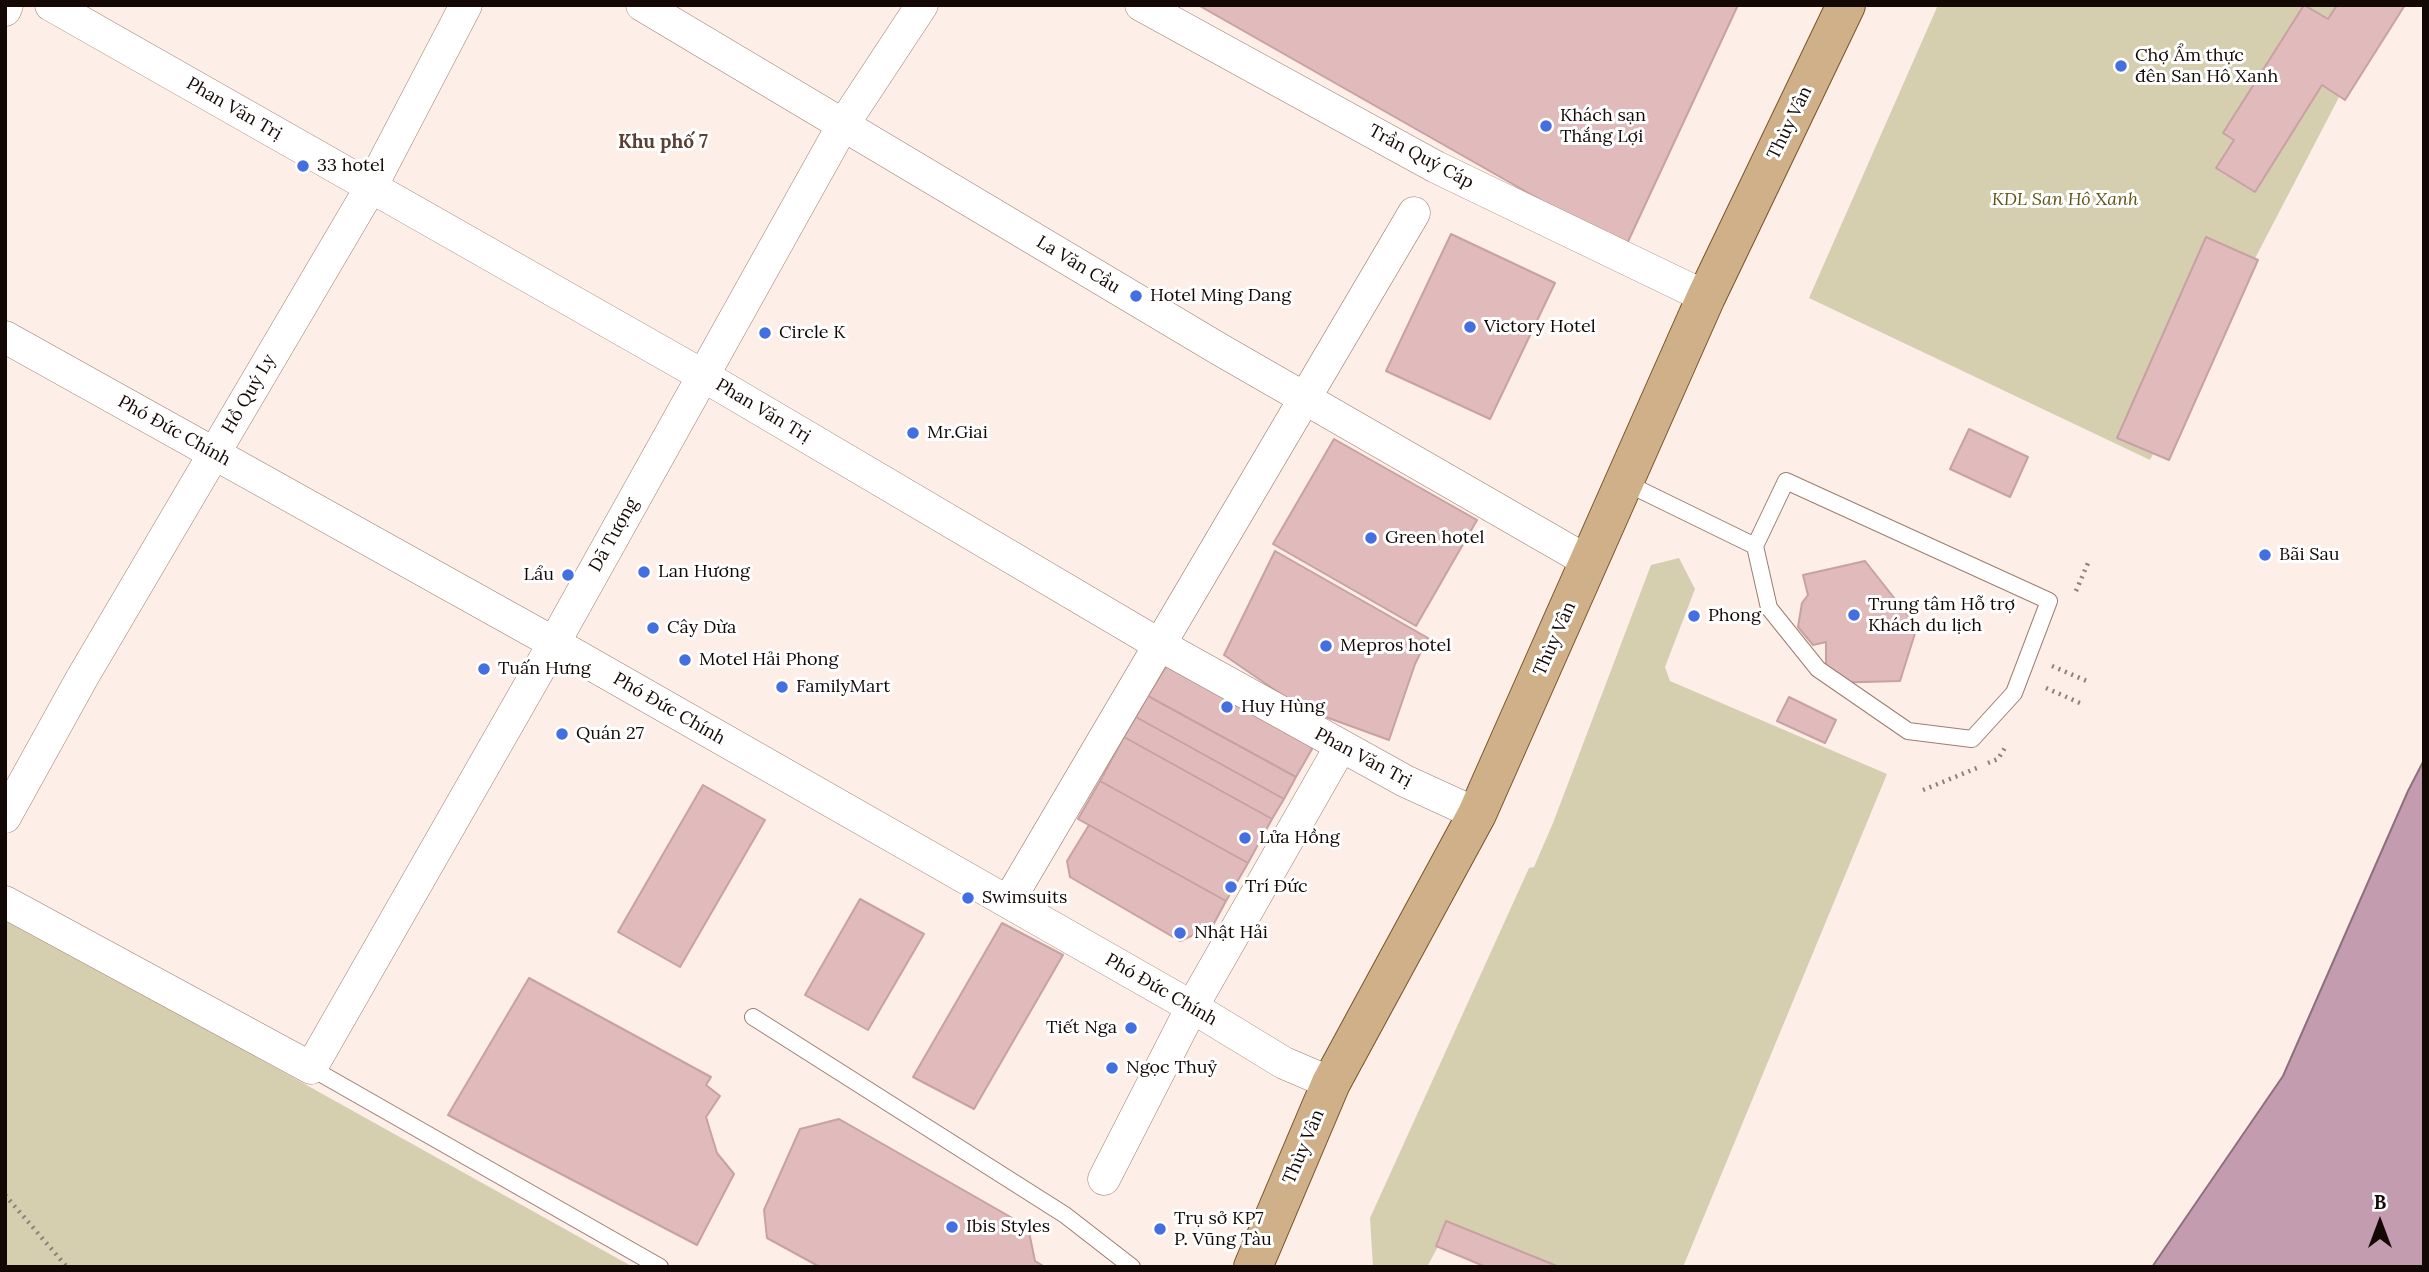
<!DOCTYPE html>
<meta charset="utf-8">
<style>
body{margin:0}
#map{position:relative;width:2429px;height:1272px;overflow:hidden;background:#fdeee8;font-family:Lora,serif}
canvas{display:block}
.frame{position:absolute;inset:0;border:7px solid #140805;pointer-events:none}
.north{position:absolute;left:2345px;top:1188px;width:70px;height:70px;-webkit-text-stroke:5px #fff;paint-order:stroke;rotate:0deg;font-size:19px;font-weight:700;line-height:28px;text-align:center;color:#140805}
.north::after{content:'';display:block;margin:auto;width:24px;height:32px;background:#140805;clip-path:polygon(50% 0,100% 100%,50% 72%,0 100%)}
</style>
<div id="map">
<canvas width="2429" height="1272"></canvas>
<div class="frame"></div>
<div class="north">B</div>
</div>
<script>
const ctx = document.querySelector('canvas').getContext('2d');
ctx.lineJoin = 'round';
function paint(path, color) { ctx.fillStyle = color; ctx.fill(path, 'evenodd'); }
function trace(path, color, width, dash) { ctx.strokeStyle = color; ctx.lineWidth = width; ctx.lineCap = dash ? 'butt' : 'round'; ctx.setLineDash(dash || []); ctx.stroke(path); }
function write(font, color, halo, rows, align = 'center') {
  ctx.font = font + ' Lora,serif'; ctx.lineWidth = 6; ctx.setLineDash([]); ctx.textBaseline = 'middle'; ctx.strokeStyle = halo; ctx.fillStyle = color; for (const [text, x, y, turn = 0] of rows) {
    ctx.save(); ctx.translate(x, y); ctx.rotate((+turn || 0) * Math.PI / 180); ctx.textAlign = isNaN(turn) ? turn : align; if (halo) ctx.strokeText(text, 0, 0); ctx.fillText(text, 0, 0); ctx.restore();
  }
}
const green = new Path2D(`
 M 1938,5 L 2387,5 L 2150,460 L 1809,298 Z
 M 1679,558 L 1695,589 L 1665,667 L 1670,681 L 1887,774 L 1683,1267 L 1507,1267 L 1441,1241 L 1427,1267 L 1373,1267 L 1370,1218 L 1529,868 L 1534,867 L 1553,823 L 1651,565 Z
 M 5,917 L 633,1267 L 5,1267 Z`);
const water = new Path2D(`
 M 2424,760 L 2424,1267 L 2152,1267 L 2283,1076 L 2408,791 Z`);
const building = new Path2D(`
 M 1198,5 L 1738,5 L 1625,248 Z
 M 2304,5 L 2328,19 L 2337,5 L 2405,5 L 2345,100 L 2322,85 L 2255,192 L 2216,168 L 2234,140 L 2223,133 Z
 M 1451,234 L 1555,283 L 1490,419 L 1386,371 Z
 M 2206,237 L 2258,260 L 2169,460 L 2117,438 Z
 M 1969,429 L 2028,457 L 2010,497 L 1950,469 Z
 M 1334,439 L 1477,520 L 1416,626 L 1273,544 Z
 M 1275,551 L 1428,638 L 1415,664 L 1389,740 L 1301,708 L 1224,655 Z
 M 1865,561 L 1917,627 L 1900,681 L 1826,683 L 1826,642 L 1813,645 L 1798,627 L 1802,603 L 1808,595 L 1803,575 Z
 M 1178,647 L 1314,732 L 1312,749 L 1296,777 L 1148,696 Z
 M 1148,696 L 1296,777 L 1284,799 L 1136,717 Z
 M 1789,697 L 1836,720 L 1825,743 L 1777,721 Z
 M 1136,717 L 1284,799 L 1272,819 L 1124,737 Z
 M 1124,737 L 1272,819 L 1248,863 L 1100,781 Z
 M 1100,781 L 1248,863 L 1226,901 L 1078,819 Z
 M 703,785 L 765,820 L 680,967 L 618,932 Z
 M 1089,825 L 1226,901 L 1212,927 L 1180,941 L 1070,877 L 1067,861 Z
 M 860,899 L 924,934 L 868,1030 L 805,995 Z
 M 1002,923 L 1063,955 L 974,1109 L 913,1077 Z
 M 529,978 L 711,1077 L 706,1085 L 720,1096 L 706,1117 L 717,1153 L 734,1174 L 697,1245 L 448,1115 Z
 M 839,1119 L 1028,1227 L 1035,1261 L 1045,1267 L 820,1267 L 767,1238 L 764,1210 L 800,1129 Z
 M 1446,1221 L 1557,1266 L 1486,1267 L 1436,1246 Z`);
const path = new Path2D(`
 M 2076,591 L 2088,563
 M 2052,666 L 2089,682
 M 2046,688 L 2080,703
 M 1988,763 L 1998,759 L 2006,746
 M 1923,790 L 1977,768
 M 5,1195 L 67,1267`);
const service = new Path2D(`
 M 1786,481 L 2049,601 L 2014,693 L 1972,739 L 1908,731 L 1818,669 L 1769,608 L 1755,546 Z
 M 1624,482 L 1755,546
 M 753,1017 L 1065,1215 L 1132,1267
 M 311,1068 L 660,1267`);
const minor = new Path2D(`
 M 51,5 L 702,375 L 1160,645 L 1405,781 L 1477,814
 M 642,5 L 1219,349 L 1589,562
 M 1141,5 L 1436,167 L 1706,297
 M 5,10 L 7,5
 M 5,337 L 554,643 L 1192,1007 L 1284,1063 L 1331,1083
 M 5,817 L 82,678 L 371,187 L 466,5
 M 5,902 L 311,1068 L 554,643 L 843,125 L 922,5
 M 1008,902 L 1414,213
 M 1104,1179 L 1192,1007 L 1341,746`);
const primary = new Path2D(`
 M 1253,1267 L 1331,1083 L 1477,814 L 1706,297 L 1846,5`);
const markers = [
 [2121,66,7,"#436fe1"],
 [1546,126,7,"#436fe1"],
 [303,166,7,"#436fe1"],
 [1136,296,7,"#436fe1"],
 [1470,327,7,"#436fe1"],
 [765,333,7,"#436fe1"],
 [913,433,7,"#436fe1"],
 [1371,538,7,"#436fe1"],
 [2265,555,7,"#436fe1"],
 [644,572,7,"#436fe1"],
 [568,575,7,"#436fe1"],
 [1854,615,7,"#436fe1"],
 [1694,616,7,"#436fe1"],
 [653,628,7,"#436fe1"],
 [1326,646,7,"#436fe1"],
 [685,660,7,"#436fe1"],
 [484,669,7,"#436fe1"],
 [782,687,7,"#436fe1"],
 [1227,707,7,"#436fe1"],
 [562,734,7,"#436fe1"],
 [1245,838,7,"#436fe1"],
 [1231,887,7,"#436fe1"],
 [968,898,7,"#436fe1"],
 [1180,933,7,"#436fe1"],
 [1131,1028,7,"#436fe1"],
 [1112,1068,7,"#436fe1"],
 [952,1227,7,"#436fe1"],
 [1160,1229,7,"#436fe1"]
];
const poiNames = [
 ["Chợ Ẩm thực",2135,56],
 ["đên San Hô Xanh",2135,77],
 ["Khách sạn",1560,116],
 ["Thắng Lợi",1560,137],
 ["33 hotel",317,166],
 ["Hotel Ming Dang",1150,296],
 ["Victory Hotel",1484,327],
 ["Circle K",779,333],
 ["Mr.Giai",927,433],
 ["Green hotel",1385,538],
 ["Bãi Sau",2279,555],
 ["Lan Hương",658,572],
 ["Lẩu",554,575,"right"],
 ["Trung tâm Hỗ trợ",1868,605],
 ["Khách du lịch",1868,626],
 ["Phong",1708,616],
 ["Cây Dừa",667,628],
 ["Mepros hotel",1340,646],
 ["Motel Hải Phong",699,660],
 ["Tuấn Hưng",498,669],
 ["FamilyMart",796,687],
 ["Huy Hùng",1241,707],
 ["Quán 27",576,734],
 ["Lửa Hồng",1259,838],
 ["Trí Đức",1245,887],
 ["Swimsuits",982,898],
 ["Nhật Hải",1194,933],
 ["Tiết Nga",1117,1028,"right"],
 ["Ngọc Thuỷ",1126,1068],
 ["Trụ sở KP7",1174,1219],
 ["P. Vũng Tàu",1174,1240],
 ["Ibis Styles",966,1227]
];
const streetNames = [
 ["Phan Văn Trị",234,109,30],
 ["Thùy Vân",1790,123,-64],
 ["Trần Quý Cáp",1421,157,28],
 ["La Văn Cầu",1078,265,31],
 ["Hồ Quý Ly",249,394,-60],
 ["Phan Văn Trị",763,411,31],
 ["Phó Đức Chính",174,431,29],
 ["Dã Tượng",614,535,-61],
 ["Thùy Vân",1555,639,-66],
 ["Phó Đức Chính",669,709,30],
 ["Phan Văn Trị",1363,758,28],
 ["Phó Đức Chính",1161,990,30],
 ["Thùy Vân",1304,1147,-67]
];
const parkNames = [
 ["KDL San Hô Xanh",2065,200]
];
const neighbourhoodNames = [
 ["Khu phố 7",663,143]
];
paint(green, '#d5cfb0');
paint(water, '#c39daf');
trace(water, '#8e707c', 2);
paint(building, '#e1babb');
trace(building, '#c8a1a3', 2);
trace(service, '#9e7d70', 18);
trace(minor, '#9e7d70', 33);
trace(primary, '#795327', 40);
trace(path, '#8e817c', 4.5, [2, 5]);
trace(service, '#fff', 16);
trace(minor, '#fff', 32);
trace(primary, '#d0b088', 38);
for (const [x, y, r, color] of markers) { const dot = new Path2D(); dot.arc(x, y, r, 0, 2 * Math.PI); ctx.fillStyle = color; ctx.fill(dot); trace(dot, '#fff', 2.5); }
write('18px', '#140805', '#fff', poiNames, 'left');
write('18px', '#140805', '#fff', streetNames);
write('italic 18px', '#615416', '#fff', parkNames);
write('bold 19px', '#5c3f33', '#fff', neighbourhoodNames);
</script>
